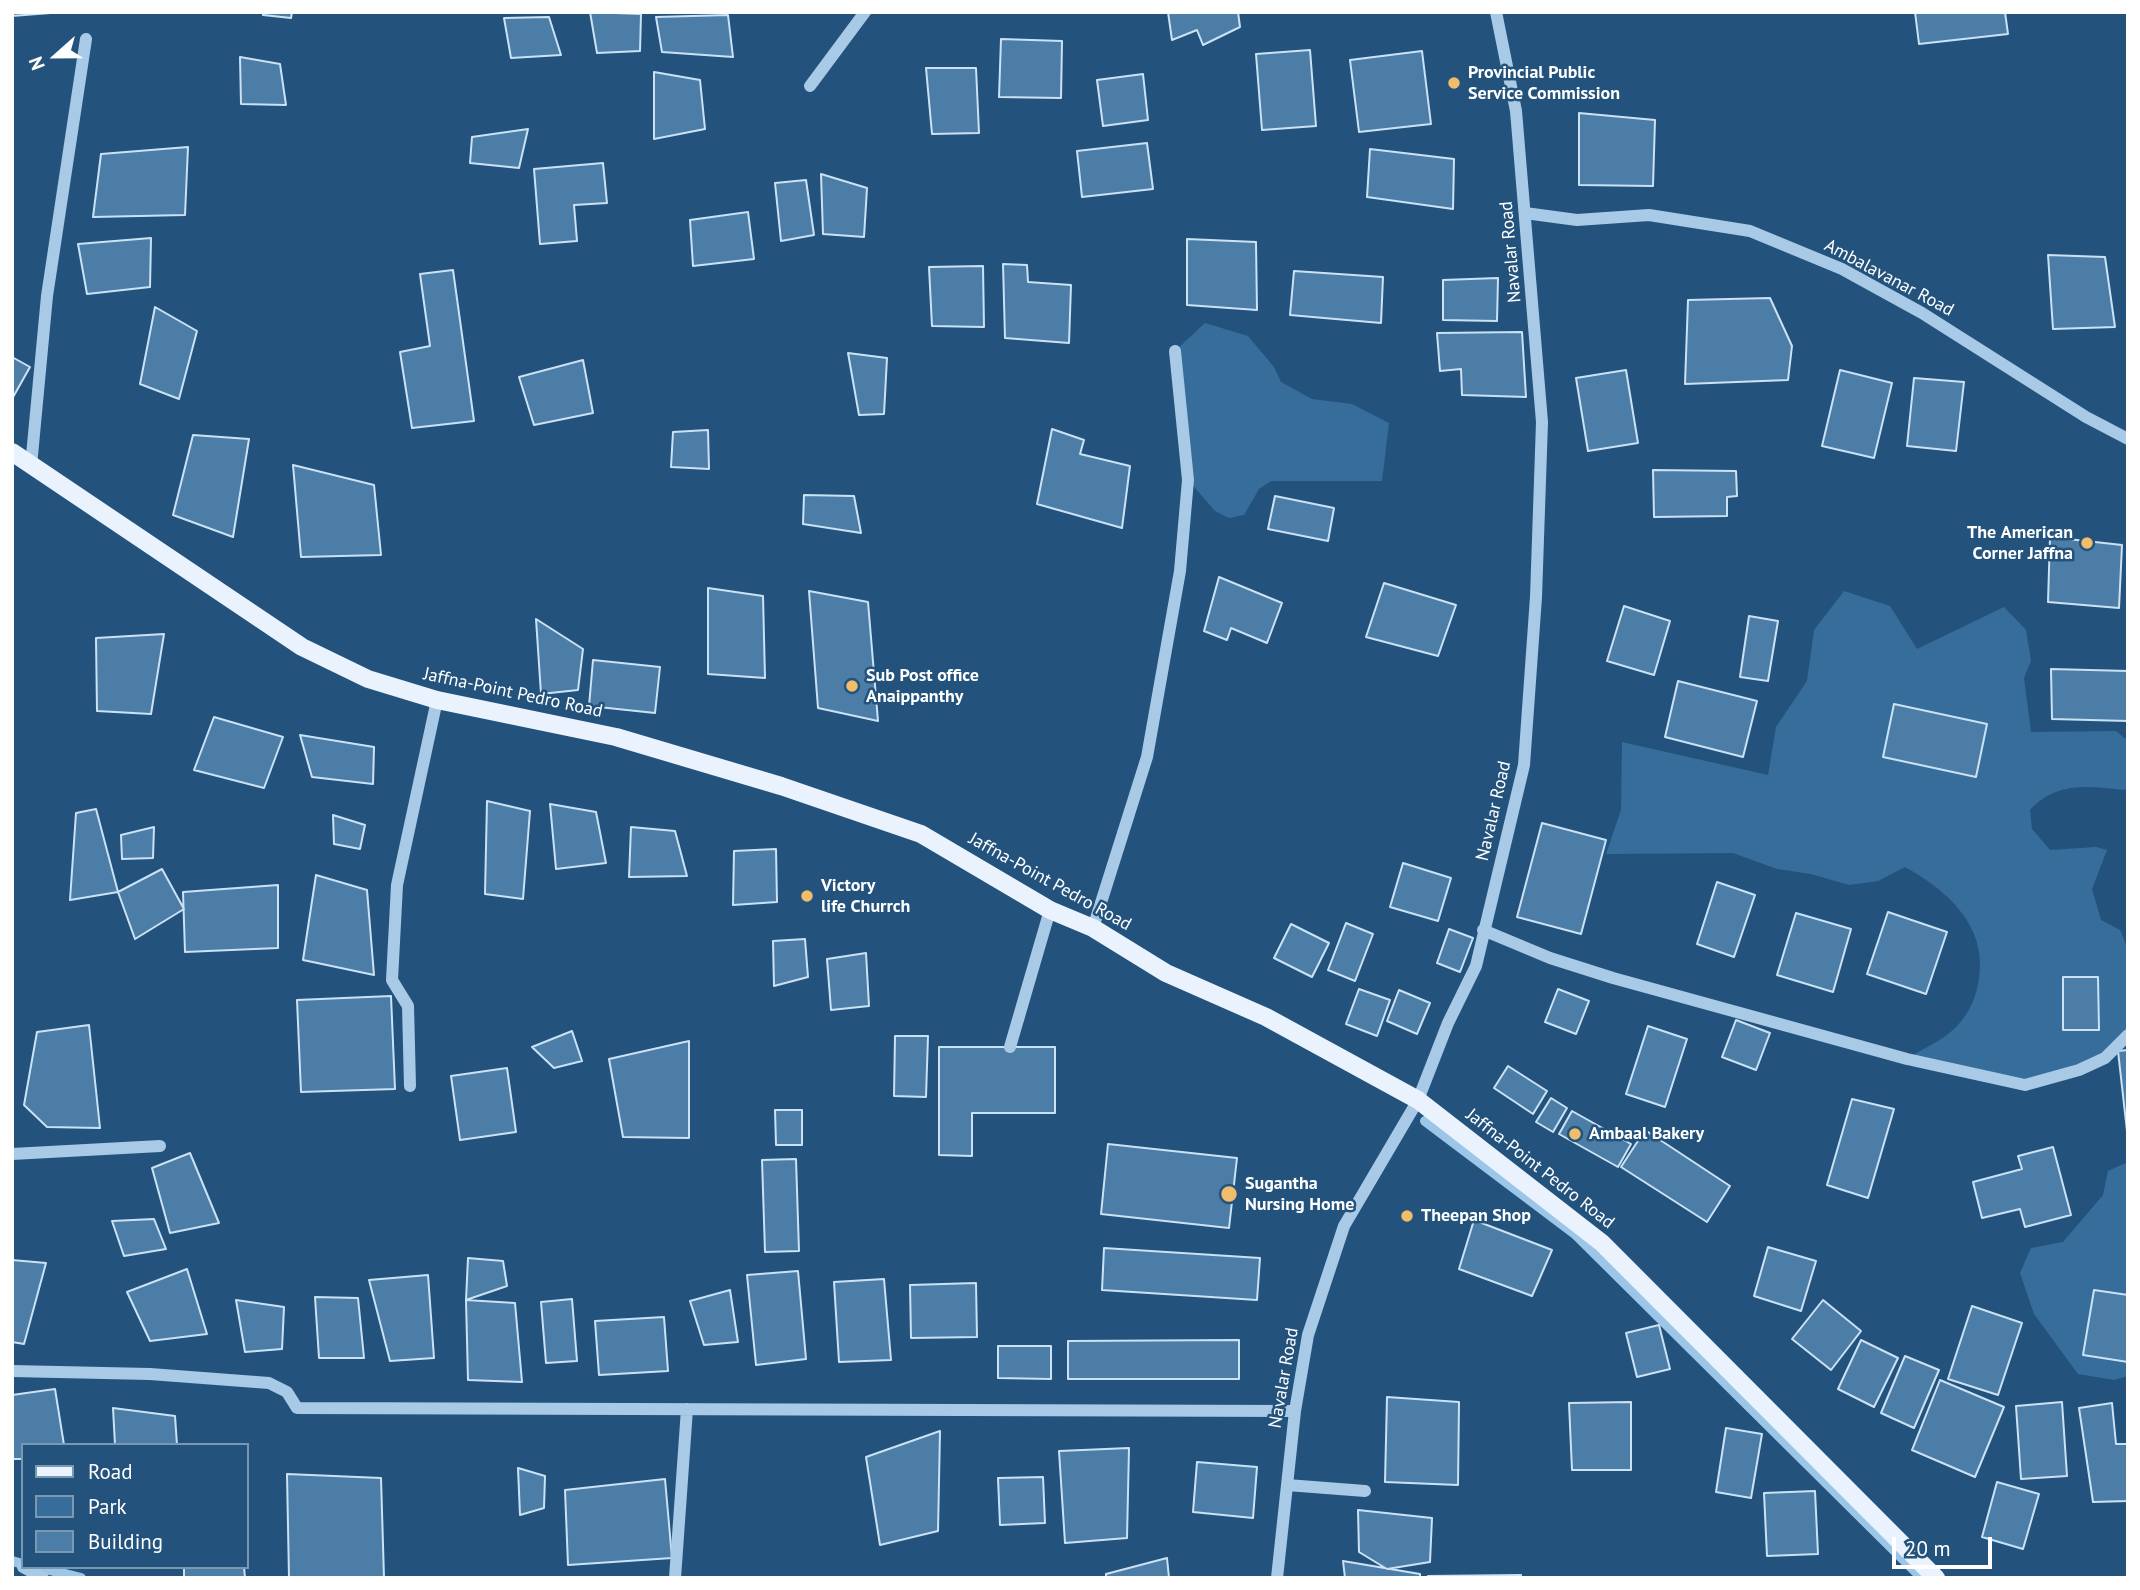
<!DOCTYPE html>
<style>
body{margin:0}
#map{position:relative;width:2140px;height:1590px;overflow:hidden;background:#23537d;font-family:"PT Sans",sans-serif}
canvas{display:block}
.frame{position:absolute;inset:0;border:14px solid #fff;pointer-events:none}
.legend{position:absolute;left:21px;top:1443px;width:228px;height:126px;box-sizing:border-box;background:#23537d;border:2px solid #7b98b1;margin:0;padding:9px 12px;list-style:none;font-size:21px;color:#fff}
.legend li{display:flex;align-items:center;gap:14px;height:35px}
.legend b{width:35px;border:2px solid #7b98b1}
.north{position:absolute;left:21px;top:21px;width:70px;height:70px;-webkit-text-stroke:5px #23537d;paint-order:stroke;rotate:249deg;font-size:19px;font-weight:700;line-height:28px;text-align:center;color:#fff}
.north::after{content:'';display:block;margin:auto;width:24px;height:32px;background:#fff;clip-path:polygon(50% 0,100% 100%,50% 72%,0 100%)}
.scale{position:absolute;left:1892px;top:1537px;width:100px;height:32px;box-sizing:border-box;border:4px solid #fff;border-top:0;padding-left:9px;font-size:21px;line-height:24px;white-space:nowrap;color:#fff;-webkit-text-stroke:5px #23537d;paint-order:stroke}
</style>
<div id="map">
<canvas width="2140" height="1590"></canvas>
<div class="frame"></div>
<ul class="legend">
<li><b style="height:9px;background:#e9f2fd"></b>Road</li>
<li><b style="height:19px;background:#376d9b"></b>Park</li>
<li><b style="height:19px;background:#4b7da6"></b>Building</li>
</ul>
<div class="north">N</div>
<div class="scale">20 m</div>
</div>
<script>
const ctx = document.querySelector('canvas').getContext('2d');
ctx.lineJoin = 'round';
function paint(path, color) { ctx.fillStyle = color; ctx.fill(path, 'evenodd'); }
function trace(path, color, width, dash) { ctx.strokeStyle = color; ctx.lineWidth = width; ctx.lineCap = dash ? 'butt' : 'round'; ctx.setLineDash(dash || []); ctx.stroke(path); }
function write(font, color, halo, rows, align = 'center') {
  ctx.font = font + ' "PT Sans",sans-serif'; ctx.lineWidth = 5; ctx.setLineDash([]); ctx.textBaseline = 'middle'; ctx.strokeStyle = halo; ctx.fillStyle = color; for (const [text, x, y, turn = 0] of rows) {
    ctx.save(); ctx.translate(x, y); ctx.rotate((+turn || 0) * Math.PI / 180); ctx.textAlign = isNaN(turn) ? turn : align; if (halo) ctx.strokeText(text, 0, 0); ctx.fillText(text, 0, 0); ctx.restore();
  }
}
const green = new Path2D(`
 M 1205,323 L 1248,336 L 1274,367 L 1281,382 L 1312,399 L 1352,404 L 1389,423 L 1382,481 L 1271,481 L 1259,489 L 1244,515 L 1229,518 L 1215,511 L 1188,480 L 1175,351 Z
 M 1844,591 L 1890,606 L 1917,649 L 2004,607 L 2026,630 L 2031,661 L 2024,678 L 2031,732 L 2116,731 L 2128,741 L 2128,787 L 2125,790 C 2089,786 2056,781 2030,810 L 2032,829 L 2050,850 L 2096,847 L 2107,850 L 2092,889 L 2101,920 L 2120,930 L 2128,949 L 2128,1025 L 2125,1036 L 2105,1058 L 2025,1085 L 1907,1059 C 1922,1049 1944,1040 1957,1026 C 1968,1014 1975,1000 1978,984 C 1990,929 1950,892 1905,867 L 1878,881 L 1849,885 L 1811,874 L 1777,869 L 1733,853 L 1606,854 L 1621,810 L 1622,742 L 1768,775 L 1776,727 L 1807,681 L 1814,630 Z
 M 2128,1162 L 2128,1376 L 2114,1380 L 2078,1374 L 2034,1314 L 2020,1273 L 2031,1248 L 2063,1242 L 2103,1195 L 2108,1171 Z`);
const stream = new Path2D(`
 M 1425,1121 L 1575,1234 L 1922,1578
 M 12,1561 L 23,1564
 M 38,1567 L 81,1578`);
const building = new Path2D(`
 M 12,12 L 63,12 L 12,16 Z
 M 263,12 L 292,12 L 291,18 L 263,15 Z
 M 590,12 L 641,14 L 640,51 L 597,53 Z
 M 1168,12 L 1238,12 L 1240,27 L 1203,45 L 1197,30 L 1172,40 Z
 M 1915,12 L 2005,12 L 2008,34 L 1919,44 Z
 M 728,15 L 733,57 L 662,52 L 656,17 Z
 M 549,17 L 561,55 L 511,58 L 504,18 Z
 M 1001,39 L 1062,41 L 1061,98 L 999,97 Z
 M 1310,50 L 1316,126 L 1262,130 L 1256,54 Z
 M 1422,51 L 1431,124 L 1359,132 L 1350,60 Z
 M 240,57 L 280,64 L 286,105 L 241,104 Z
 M 926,68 L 976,68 L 979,133 L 932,134 Z
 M 654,72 L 700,80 L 705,129 L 654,139 Z
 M 1143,74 L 1148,120 L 1103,126 L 1097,80 Z
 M 1579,113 L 1655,120 L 1653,186 L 1579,185 Z
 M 528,129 L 519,168 L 470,163 L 472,137 Z
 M 1147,143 L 1153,189 L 1082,197 L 1077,151 Z
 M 188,147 L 185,215 L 93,217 L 101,154 Z
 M 1370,149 L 1454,159 L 1453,209 L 1367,197 Z
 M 603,163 L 607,203 L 574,205 L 577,241 L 540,244 L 534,169 Z
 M 821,174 L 867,188 L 864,237 L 823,234 Z
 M 806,180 L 814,235 L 781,241 L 775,183 Z
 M 748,212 L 754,259 L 693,266 L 690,220 Z
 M 151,238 L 150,287 L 87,294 L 78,244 Z
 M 1187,239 L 1256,242 L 1257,310 L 1187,305 Z
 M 2048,255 L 2105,257 L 2115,327 L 2053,329 Z
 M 1003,264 L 1027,265 L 1028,282 L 1071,285 L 1069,343 L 1005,338 Z
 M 983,266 L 984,327 L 932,326 L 929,267 Z
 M 453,270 L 474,421 L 412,428 L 400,352 L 430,346 L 420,274 Z
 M 1294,271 L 1383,277 L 1381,323 L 1290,315 Z
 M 1498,278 L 1497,321 L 1443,320 L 1443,280 Z
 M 1770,298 L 1792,346 L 1788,380 L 1685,384 L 1688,300 Z
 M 155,307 L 197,331 L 179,399 L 140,384 Z
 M 1522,332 L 1526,397 L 1462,395 L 1461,369 L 1440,371 L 1437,333 Z
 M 848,353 L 887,358 L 884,414 L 859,415 Z
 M 12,357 L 30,367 L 12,399 Z
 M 583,360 L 593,413 L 534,425 L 519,377 Z
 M 1626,370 L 1638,443 L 1588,451 L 1576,378 Z
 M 1840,370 L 1892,383 L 1874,458 L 1822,446 Z
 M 1914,378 L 1964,382 L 1956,451 L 1907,446 Z
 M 1052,429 L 1084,440 L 1080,454 L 1130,466 L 1122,528 L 1037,504 Z
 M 708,430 L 709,469 L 671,467 L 673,432 Z
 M 193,435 L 249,439 L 233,537 L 173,515 Z
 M 293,465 L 374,485 L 381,555 L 301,557 Z
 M 1653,470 L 1736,471 L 1737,496 L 1727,497 L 1727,516 L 1654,517 Z
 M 804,495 L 854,496 L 861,533 L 803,524 Z
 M 1275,496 L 1334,508 L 1328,541 L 1268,529 Z
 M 2050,537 L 2122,545 L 2119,608 L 2048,602 Z
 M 1219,577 L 1282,603 L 1267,643 L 1231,628 L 1227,640 L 1204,631 Z
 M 1384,583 L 1456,605 L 1438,656 L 1366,637 Z
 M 708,588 L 763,596 L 765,678 L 708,674 Z
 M 809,591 L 868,602 L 878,721 L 818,708 Z
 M 1624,606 L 1670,621 L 1654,675 L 1607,661 Z
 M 1749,616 L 1778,621 L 1768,681 L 1740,677 Z
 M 536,619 L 583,649 L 578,690 L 541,694 Z
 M 164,634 L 151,714 L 97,711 L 96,638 Z
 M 593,660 L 660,667 L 655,713 L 589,706 Z
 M 2051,669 L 2128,671 L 2128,721 L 2052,719 Z
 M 1678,681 L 1757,701 L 1743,757 L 1665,737 Z
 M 1894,704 L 1987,724 L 1976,777 L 1883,757 Z
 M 214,717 L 283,737 L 264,788 L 194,770 Z
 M 300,735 L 374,747 L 373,784 L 312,777 Z
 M 487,801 L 530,811 L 523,899 L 485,894 Z
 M 550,804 L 596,812 L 606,863 L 556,869 Z
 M 96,809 L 118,892 L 70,900 L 76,813 Z
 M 333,815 L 365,825 L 360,849 L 334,844 Z
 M 1542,823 L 1606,840 L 1581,934 L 1517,917 Z
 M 154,827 L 153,858 L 122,859 L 121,835 Z
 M 631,827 L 675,831 L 687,876 L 629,877 Z
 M 776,849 L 777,902 L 733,905 L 734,851 Z
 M 1403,863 L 1451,878 L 1438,921 L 1390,907 Z
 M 162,869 L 184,909 L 135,939 L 118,892 Z
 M 316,875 L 367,890 L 374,975 L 303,960 Z
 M 1717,882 L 1755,895 L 1734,957 L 1697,944 Z
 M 278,885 L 278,948 L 185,952 L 183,892 Z
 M 1888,912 L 1947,932 L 1926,994 L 1867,974 Z
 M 1796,913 L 1851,929 L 1833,992 L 1777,975 Z
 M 1346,923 L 1373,934 L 1355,981 L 1328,970 Z
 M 1291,924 L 1329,943 L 1312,977 L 1274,958 Z
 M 1449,929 L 1473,938 L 1460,972 L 1437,963 Z
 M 805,939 L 808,977 L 774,986 L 773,941 Z
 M 866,953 L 869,1006 L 831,1010 L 827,959 Z
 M 2063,977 L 2098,977 L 2099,1030 L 2063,1030 Z
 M 1359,989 L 1390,1000 L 1377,1036 L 1346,1024 Z
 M 1558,989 L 1589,1001 L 1576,1034 L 1545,1022 Z
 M 1399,990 L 1430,1003 L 1417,1034 L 1387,1021 Z
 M 391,996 L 395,1089 L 301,1092 L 297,1000 Z
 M 1736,1020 L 1770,1033 L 1756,1070 L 1722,1057 Z
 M 89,1025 L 100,1128 L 47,1127 L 24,1105 L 37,1032 Z
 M 1648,1026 L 1687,1039 L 1665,1107 L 1626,1094 Z
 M 572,1031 L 582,1061 L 554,1068 L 532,1047 Z
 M 895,1036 L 928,1036 L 926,1097 L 894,1096 Z
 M 689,1041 L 689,1138 L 623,1137 L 609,1059 Z
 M 939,1047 L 1055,1047 L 1055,1113 L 972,1113 L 972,1156 L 939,1155 Z
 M 2128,1050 L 2128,1131 L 2127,1131 L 2118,1051 Z
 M 1508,1066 L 1547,1091 L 1533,1114 L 1494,1088 Z
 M 507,1068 L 516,1132 L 460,1140 L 451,1076 Z
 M 1551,1098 L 1567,1108 L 1553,1132 L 1536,1122 Z
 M 1852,1099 L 1894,1109 L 1868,1198 L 1827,1185 Z
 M 775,1110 L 802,1110 L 802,1145 L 776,1145 Z
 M 1572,1111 L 1631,1144 L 1618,1167 L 1559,1134 Z
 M 1645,1130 L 1730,1186 L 1707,1222 L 1621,1167 Z
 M 1108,1144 L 1237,1158 L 1229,1228 L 1101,1214 Z
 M 2053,1147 L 2071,1215 L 2025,1227 L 2020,1209 L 1982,1218 L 1973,1182 L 2022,1169 L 2018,1156 Z
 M 190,1153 L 219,1223 L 170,1233 L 152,1168 Z
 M 796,1159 L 799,1251 L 765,1252 L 762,1160 Z
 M 154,1219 L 166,1249 L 124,1256 L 112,1221 Z
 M 1474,1220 L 1552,1250 L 1532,1296 L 1459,1269 Z
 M 1768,1247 L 1816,1261 L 1801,1311 L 1754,1296 Z
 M 1104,1248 L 1260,1258 L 1257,1300 L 1102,1290 Z
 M 468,1258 L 503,1261 L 507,1286 L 466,1300 Z
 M 12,1260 L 46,1263 L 24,1344 L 12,1342 Z
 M 187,1269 L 207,1334 L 150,1341 L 127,1292 Z
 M 798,1271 L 806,1359 L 756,1365 L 747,1275 Z
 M 428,1275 L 434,1358 L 390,1361 L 369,1280 Z
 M 884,1279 L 891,1360 L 839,1362 L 834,1282 Z
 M 976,1283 L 977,1337 L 911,1338 L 910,1285 Z
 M 730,1290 L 738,1342 L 704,1345 L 690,1301 Z
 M 2094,1290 L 2128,1295 L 2128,1362 L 2083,1355 Z
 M 315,1297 L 358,1298 L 364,1358 L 319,1358 Z
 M 572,1299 L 577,1361 L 546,1363 L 541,1302 Z
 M 236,1300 L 284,1307 L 282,1349 L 245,1352 Z
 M 466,1300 L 515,1303 L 522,1382 L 468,1380 Z
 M 1823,1300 L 1861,1331 L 1831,1370 L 1792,1339 Z
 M 1972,1306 L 2022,1323 L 1998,1395 L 1948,1379 Z
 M 664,1317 L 668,1371 L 599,1375 L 595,1321 Z
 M 1659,1325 L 1670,1369 L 1637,1377 L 1626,1333 Z
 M 1239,1340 L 1239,1379 L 1068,1379 L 1068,1341 Z
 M 1861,1340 L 1898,1358 L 1874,1407 L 1838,1389 Z
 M 998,1346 L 1051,1346 L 1051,1379 L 998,1378 Z
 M 1905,1356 L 1939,1370 L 1914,1428 L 1881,1413 Z
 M 1940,1380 L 2004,1407 L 1975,1477 L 1912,1450 Z
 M 55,1389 L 64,1445 L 23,1445 L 23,1459 L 12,1459 L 12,1395 Z
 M 1387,1397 L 1459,1402 L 1458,1485 L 1385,1482 Z
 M 1631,1402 L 1631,1470 L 1572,1470 L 1569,1403 Z
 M 2062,1402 L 2067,1476 L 2021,1479 L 2016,1406 Z
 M 2112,1403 L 2116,1444 L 2128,1444 L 2128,1501 L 2093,1502 L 2079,1408 Z
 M 113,1408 L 175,1416 L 177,1445 L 115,1445 Z
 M 1726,1428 L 1762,1434 L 1751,1498 L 1716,1492 Z
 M 940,1431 L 938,1531 L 880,1545 L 866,1457 Z
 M 1129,1448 L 1127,1538 L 1065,1543 L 1059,1451 Z
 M 1197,1462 L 1257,1467 L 1253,1518 L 1193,1512 Z
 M 518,1468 L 545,1476 L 544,1508 L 520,1515 Z
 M 287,1474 L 381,1478 L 384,1578 L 289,1578 Z
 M 1043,1477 L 1045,1523 L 1000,1525 L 998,1478 Z
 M 665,1479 L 672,1558 L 568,1565 L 565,1490 Z
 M 1997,1482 L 2039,1494 L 2023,1549 L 1982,1537 Z
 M 1815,1491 L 1818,1554 L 1767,1556 L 1764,1493 Z
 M 1358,1510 L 1432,1518 L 1430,1562 L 1387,1569 L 1359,1552 Z
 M 1167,1558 L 1169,1578 L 1106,1578 L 1106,1574 Z
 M 1343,1561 L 1420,1574 L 1420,1578 L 1345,1578 Z
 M 184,1567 L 244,1567 L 245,1578 L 184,1578 Z
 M 1521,1575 L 1521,1578 L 1428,1578 L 1428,1576 Z`);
const minor = new Path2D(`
 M 810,86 L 865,12
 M 1525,213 L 1577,220 L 1649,215 L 1750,231 L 1842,269 L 1922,313 L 2086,417 L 2128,439
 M 31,466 L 47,296 L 86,39
 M 1093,928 L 1147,757 L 1180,571 L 1188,480 L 1175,351
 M 1483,930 L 1550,958 L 1613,978 L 1907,1059 L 2025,1085 L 2079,1070 L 2105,1058 L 2128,1035
 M 1010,1047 L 1050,910
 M 410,1086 L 408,1006 L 392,980 L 397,885 L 437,700
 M 12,1154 L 160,1146
 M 12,1371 L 150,1374 L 269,1383 L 287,1392 L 297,1408 L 1295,1411
 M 1287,1485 L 1365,1491
 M 23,1567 L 43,1578
 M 675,1578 L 687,1409
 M 1277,1578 L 1295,1411 L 1308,1335 L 1344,1226 L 1418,1100 L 1448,1023 L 1476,966 L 1524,765 L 1536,597 L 1542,422 L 1516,111 L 1496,12`);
const major = new Path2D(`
 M 12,452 L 302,647 L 368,679 L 437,700 L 616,737 L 781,786 L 921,834 L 1050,910 L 1093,928 L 1166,973 L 1266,1017 L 1418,1100 L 1602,1243 L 1936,1578`);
const markers = [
 [1454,83,7,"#f0bd6b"],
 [2087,543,7,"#f0bd6b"],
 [852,686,7,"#f0bd6b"],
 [807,896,7,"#f0bd6b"],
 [1575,1134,7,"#f0bd6b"],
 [1229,1194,9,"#f0bd6b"],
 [1407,1216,7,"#f0bd6b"]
];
const poiNames = [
 ["Provincial Public",1468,73],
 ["Service Commission",1468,94],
 ["The American",2073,533,"right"],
 ["Corner Jaffna",2073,554,"right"],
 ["Sub Post office",866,676],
 ["Anaippanthy",866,697],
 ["Victory",821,886],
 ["life Churrch",821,907],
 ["Ambaal Bakery",1589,1134],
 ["Sugantha",1245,1184],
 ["Nursing Home",1245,1205],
 ["Theepan Shop",1421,1216]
];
const streetNames = [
 ["Navalar Road",1511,252,-95],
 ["Ambalavanar Road",1889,278,28],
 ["Jaffna-Point Pedro Road",513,693,12],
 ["Navalar Road",1494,811,-77],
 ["Jaffna-Point Pedro Road",1050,882,29],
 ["Jaffna-Point Pedro Road",1540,1169,38],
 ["Navalar Road",1284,1378,-80]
];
paint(green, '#376d9b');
trace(stream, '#9cc6e7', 10);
paint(building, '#4b7da6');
trace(building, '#cbe2f5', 2);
trace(minor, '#a8cae6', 12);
trace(major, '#e9f2fd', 18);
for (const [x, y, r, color] of markers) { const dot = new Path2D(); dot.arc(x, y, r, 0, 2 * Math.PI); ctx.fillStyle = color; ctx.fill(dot); trace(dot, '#23537d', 2.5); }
write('bold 18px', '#fff', '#23537d', poiNames, 'left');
write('18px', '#fff', '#23537d', streetNames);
</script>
